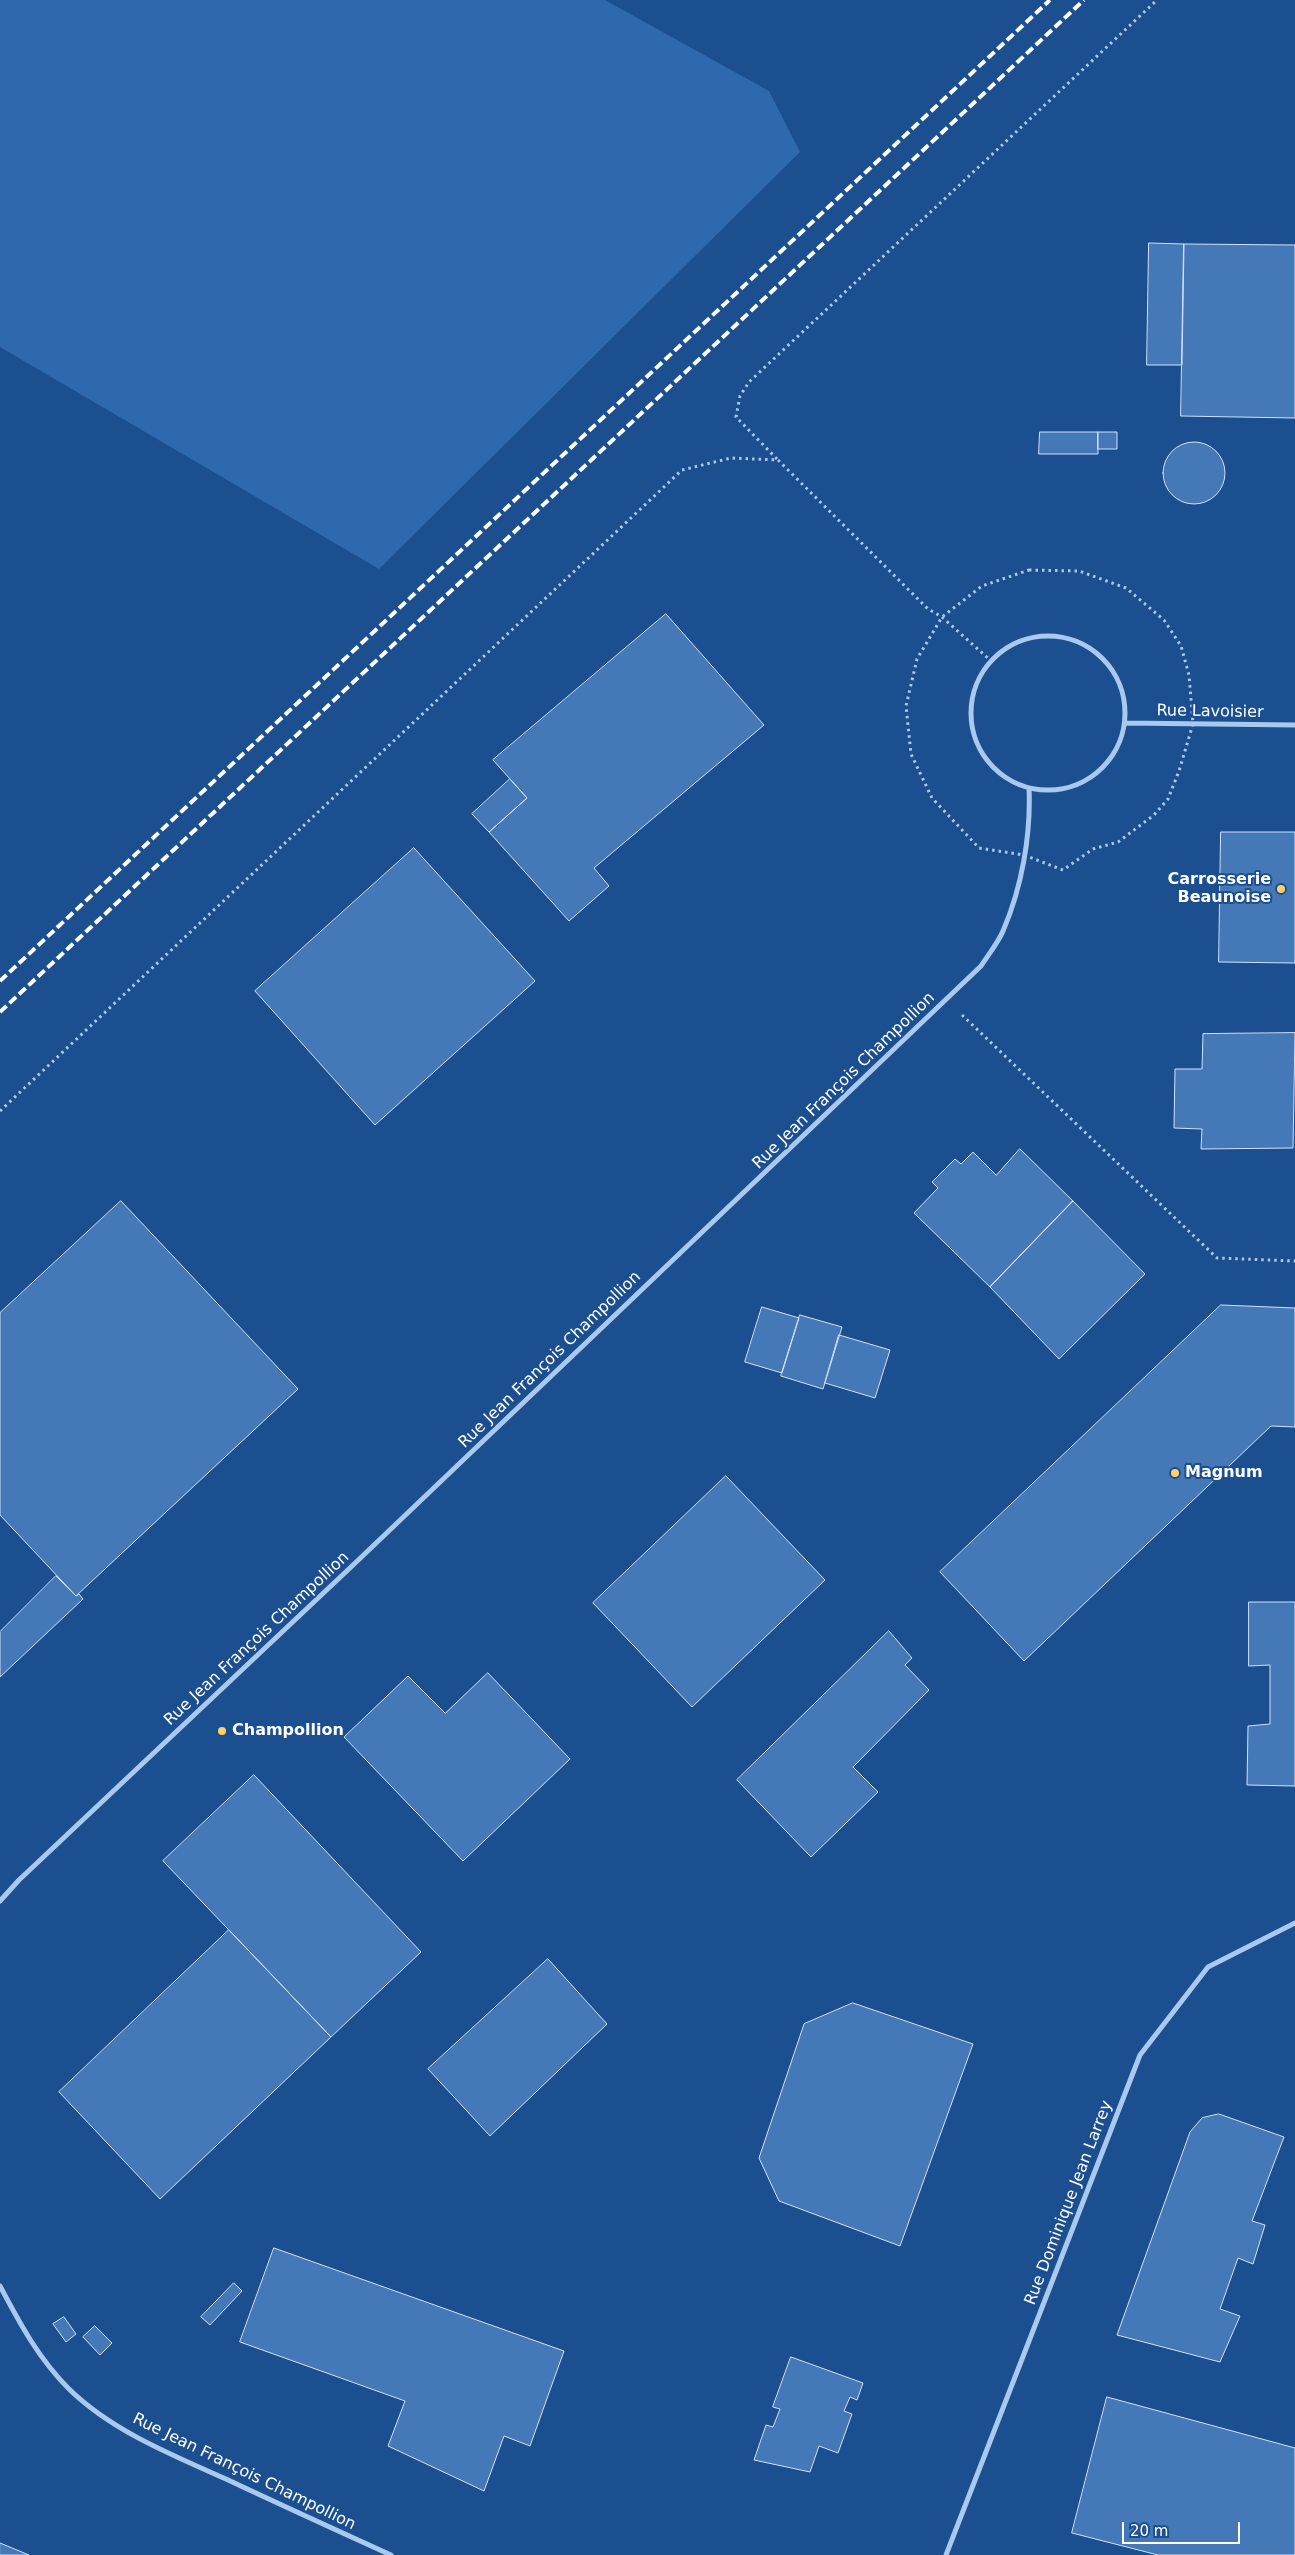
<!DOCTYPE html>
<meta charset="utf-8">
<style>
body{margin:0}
#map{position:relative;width:1295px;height:2555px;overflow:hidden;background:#1b4f8f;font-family:"DejaVu Sans",sans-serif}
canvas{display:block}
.scale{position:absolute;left:1122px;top:2522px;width:118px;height:22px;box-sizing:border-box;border:2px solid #fff;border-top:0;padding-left:6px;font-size:15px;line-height:18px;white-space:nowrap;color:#fff;-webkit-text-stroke:4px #1b4f8f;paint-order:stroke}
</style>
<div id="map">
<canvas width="1295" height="2555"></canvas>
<div class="scale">20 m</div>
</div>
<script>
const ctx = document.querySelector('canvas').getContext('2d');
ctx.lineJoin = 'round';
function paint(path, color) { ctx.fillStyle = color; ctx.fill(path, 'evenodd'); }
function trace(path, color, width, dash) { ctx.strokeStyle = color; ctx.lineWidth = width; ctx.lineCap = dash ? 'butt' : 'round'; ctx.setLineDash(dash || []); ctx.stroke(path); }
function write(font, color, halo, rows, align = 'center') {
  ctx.font = font + ' "DejaVu Sans",sans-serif'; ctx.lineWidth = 4; ctx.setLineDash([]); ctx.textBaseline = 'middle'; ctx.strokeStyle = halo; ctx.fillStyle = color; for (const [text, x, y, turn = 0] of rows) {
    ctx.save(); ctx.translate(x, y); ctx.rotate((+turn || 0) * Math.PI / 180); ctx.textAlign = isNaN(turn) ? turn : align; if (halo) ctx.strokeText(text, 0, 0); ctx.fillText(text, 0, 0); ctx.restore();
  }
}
const green = new Path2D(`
 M 0,0 L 605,0 L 769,91 L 800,152 L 379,569 L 0,347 Z`);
const building = new Path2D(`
 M 1149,243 L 1184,244 L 1182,365 L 1147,365 Z
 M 1184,244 L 1295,245 L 1295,418 L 1181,416 Z
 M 1040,432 L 1098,432 L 1098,454 L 1039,454 Z
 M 1098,432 L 1117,432 L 1117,449 L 1098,449 Z
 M1163 473a31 31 0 1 1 62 0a31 31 0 1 1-62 0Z
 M 666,614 L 764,725 L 594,868 L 609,886 L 569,921 L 489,832 L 527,798 L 493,760 Z
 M 510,779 L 527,798 L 489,832 L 472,814 Z
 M 1221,832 L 1295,832 L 1295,963 L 1219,962 Z
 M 414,848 L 535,981 L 375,1125 L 255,991 Z
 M 1295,1033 L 1293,1148 L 1201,1149 L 1202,1129 L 1174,1128 L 1175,1069 L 1202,1069 L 1203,1034 Z
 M 1020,1149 L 1073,1201 L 990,1287 L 914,1213 L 938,1188 L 932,1182 L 955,1159 L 961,1164 L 973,1152 L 996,1175 Z
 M 121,1201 L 298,1389 L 76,1596 L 0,1515 L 0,1313 Z
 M 1073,1201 L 1145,1274 L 1059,1359 L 990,1287 Z
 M 1221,1305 L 1295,1308 L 1295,1427 L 1271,1426 L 1024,1661 L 940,1572 Z
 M 762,1307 L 799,1318 L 782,1373 L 745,1362 Z
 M 800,1315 L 842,1327 L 823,1389 L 781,1376 Z
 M 839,1335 L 890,1350 L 875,1398 L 825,1383 Z
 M 726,1476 L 825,1580 L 692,1707 L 593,1603 Z
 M 56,1576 L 76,1596 L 79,1594 L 83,1599 L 0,1677 L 0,1632 Z
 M 1249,1602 L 1295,1602 L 1295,1786 L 1247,1785 L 1248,1726 L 1270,1724 L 1270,1665 L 1249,1666 Z
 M 889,1631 L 912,1658 L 905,1665 L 929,1690 L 853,1767 L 878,1792 L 811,1857 L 737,1780 Z
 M 488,1673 L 570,1759 L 463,1861 L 344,1737 L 408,1676 L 445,1713 Z
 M 254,1775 L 421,1952 L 331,2037 L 163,1861 Z
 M 229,1930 L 331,2037 L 160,2199 L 59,2092 Z
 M 548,1959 L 607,2024 L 490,2136 L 428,2069 Z
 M 853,2003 L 973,2044 L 900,2246 L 779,2201 L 759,2158 L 804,2024 Z
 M 1219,2114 L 1284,2137 L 1252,2221 L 1265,2225 L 1253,2264 L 1238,2258 L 1220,2309 L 1240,2316 L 1220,2362 L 1117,2335 L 1190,2132 L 1202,2118 Z
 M 274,2248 L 564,2351 L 530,2446 L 504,2436 L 484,2491 L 388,2446 L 405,2401 L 240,2342 Z
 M 234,2283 L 242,2291 L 210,2325 L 201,2317 Z
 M 64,2317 L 76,2334 L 66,2342 L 53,2324 Z
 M 95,2326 L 112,2343 L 100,2355 L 83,2337 Z
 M 791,2357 L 863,2383 L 857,2400 L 850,2397 L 844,2411 L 852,2414 L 838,2453 L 819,2446 L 810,2472 L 754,2460 L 766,2425 L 773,2427 L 780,2409 L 773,2407 Z
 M 1107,2397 L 1295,2448 L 1295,2555 L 1158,2555 L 1072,2533 Z
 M 0,2543 L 29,2555 L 0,2555 Z`);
const path = new Path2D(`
 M 777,459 L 736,417 L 740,396 L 749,382 L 1157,0
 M 1029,570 L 1079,571 L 1126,588 L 1164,620 L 1181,646 L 1189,675 L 1193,724 L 1179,771 L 1168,799 L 1154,815 L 1118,842 L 1093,849 L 1063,870 L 1024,855 L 979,848 L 932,798 L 911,754 L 906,706 L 917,659 L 942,617 L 982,586 Z
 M 962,1015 L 1217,1258 L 1295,1261
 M 0,1111 L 682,470 L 731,458 L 778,460 L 928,609 L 942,617 L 990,660`);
const street = new Path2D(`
 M971 713a77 77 0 1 1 154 0a77 77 0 1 1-154 0Z
 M 1125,723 L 1295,725
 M 0,1901 L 19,1880 L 351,1567 L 981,966 C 988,955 998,943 1003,931 C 1022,887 1031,835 1029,788
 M 0,2286 C 20,2324 39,2359 69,2389 C 112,2431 172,2455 226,2479 C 281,2505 336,2530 391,2555
 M 946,2555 L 1140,2055 L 1208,1967 L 1295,1923`);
const rail = new Path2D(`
 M 0,981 L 1050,0
 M 0,1012 L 1084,0`);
const markers = [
 [1281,889,5,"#ffd166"],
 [1175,1473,5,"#ffd166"],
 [222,1731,5,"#ffd166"]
];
const streetNames = [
 ["Rue Lavoisier",1210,712,1],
 ["Rue Jean François Champollion",844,1081,-44],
 ["Rue Jean François Champollion",550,1360,-44],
 ["Rue Jean François Champollion",257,1639,-43],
 ["Rue Dominique Jean Larrey",1069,2203,-69],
 ["Rue Jean François Champollion",244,2472,26]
];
const poiNames = [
 ["Carrosserie",1271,880,"right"],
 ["Beaunoise",1271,898,"right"],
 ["Magnum",1185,1473],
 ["Champollion",232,1731]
];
paint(green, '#2e69ad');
paint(building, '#4478b7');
trace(building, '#cfe3fa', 1);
trace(path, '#a9c9ee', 3, [2.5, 4]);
trace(street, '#a9c9ee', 5);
trace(rail, '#fff', 4, [9, 4]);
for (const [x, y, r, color] of markers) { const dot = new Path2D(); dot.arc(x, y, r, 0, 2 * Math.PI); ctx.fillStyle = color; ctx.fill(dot); trace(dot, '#1b4f8f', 2); }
write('16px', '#fff', '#1b4f8f', streetNames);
write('bold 16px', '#fff', '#1b4f8f', poiNames, 'left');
</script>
